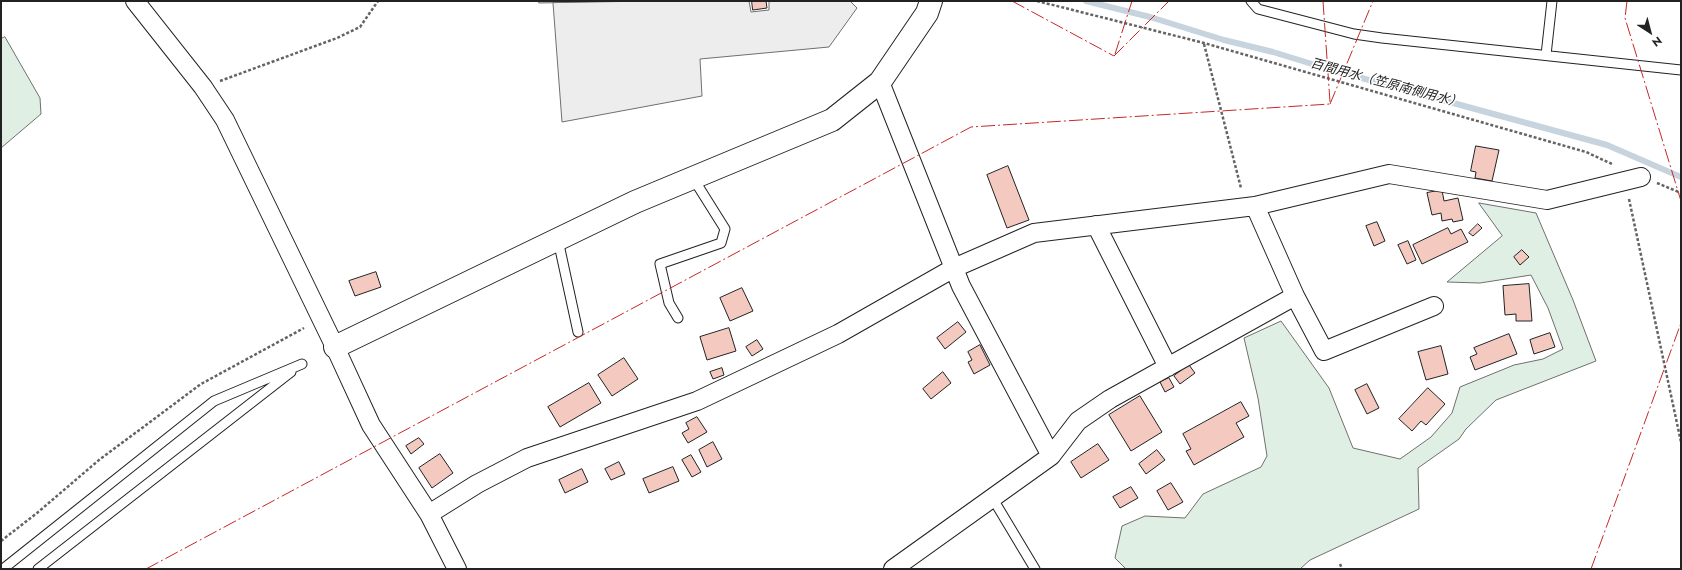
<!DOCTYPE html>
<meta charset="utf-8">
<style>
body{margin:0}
#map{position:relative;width:1682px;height:570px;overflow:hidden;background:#fff;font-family:Jost,sans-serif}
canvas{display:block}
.frame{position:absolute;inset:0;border:2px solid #222;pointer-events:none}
.north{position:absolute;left:1630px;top:12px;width:40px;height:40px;-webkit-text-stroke:3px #fff;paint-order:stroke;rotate:144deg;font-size:11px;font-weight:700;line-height:16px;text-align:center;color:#222}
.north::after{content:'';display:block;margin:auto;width:14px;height:18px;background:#222;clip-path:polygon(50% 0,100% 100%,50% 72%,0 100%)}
</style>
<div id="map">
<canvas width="1682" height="570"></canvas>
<div class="frame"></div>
<div class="north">N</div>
</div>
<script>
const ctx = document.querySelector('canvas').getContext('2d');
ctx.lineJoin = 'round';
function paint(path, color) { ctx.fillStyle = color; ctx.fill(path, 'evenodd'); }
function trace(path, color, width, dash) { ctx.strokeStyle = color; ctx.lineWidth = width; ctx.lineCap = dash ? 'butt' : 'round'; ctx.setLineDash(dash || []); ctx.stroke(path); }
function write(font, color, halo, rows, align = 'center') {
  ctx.font = font + ' Jost,"Noto Sans JP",sans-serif'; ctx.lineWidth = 3; ctx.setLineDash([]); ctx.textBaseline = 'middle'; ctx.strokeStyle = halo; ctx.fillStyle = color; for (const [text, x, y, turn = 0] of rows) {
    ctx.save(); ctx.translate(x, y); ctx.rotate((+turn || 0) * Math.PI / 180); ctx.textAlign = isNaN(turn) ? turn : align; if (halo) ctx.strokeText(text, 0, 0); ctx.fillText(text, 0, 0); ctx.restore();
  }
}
const green = new Path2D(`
 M 540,1 L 651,1 L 539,3 Z
 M 5,37 L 40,98 L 41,114 L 1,148 L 1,39 Z
 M 1479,203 L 1536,213 L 1573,300 L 1596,361 L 1496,400 L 1466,429 L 1459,439 L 1418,468 L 1419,509 L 1310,560 L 1300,569 L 1126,569 L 1115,558 L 1122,526 L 1145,516 L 1185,518 L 1203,494 L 1261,467 L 1267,456 L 1258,398 L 1244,338 L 1281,321 L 1329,388 L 1353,448 L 1400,459 L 1431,437 L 1452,413 L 1460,387 L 1514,365 L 1543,359 L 1563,349 L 1548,308 L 1531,275 L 1480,283 L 1447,282 L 1502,236 Z`);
const parking = new Path2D(`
 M 651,1 L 749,1 L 751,12 L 769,10 L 769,1 L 850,1 L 857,8 L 829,47 L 700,59 L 702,96 L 562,122 L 553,3 Z`);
const stream = new Path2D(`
 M 1086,1 L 1150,17 L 1224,40 L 1273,52 L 1325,68 L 1607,145 L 1681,177`);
const building = new Path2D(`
 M 752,1 L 766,1 L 767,8 L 753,10 Z
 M 1476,146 L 1499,150 L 1492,181 L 1475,178 L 1476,172 L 1471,171 Z
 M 1008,166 L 1029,220 L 1007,228 L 987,175 Z
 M 1442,190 L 1444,201 L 1458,198 L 1463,220 L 1453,222 L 1452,219 L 1442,221 L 1441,213 L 1432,215 L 1427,193 Z
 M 1377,222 L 1385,241 L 1374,246 L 1366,226 Z
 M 1478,224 L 1482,228 L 1473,236 L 1469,233 Z
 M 1448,228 L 1451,234 L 1461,229 L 1468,242 L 1422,264 L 1413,245 Z
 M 1408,241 L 1416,260 L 1407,264 L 1398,245 Z
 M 1522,250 L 1529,257 L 1520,265 L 1514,257 Z
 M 376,272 L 381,287 L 355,296 L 349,281 Z
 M 1529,284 L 1532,321 L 1516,321 L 1516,314 L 1505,315 L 1503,286 Z
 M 742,288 L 753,311 L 730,321 L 720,298 Z
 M 958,322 L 966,332 L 945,349 L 937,338 Z
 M 729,328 L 736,351 L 707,360 L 700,337 Z
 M 1550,333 L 1555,347 L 1534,354 L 1530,340 Z
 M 1509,334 L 1517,354 L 1475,370 L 1470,357 L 1477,354 L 1474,348 Z
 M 757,340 L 763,349 L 752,356 L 746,347 Z
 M 980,345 L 990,365 L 974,374 L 968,362 L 972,360 L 968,352 Z
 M 1441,346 L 1448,374 L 1426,380 L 1418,352 Z
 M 624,358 L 638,379 L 612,396 L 598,375 Z
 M 1189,365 L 1195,373 L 1180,384 L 1174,376 Z
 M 722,368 L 724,375 L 713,379 L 710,372 Z
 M 943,372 L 951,383 L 931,399 L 923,389 Z
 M 1169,378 L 1174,387 L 1165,392 L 1160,382 Z
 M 589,383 L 601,403 L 560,427 L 548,407 Z
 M 1367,384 L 1379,408 L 1367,414 L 1355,390 Z
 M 1428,388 L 1445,404 L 1426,425 L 1421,421 L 1412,431 L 1399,419 Z
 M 1140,396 L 1162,432 L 1131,451 L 1109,415 Z
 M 1241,402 L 1249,416 L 1236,423 L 1244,437 L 1194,465 L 1186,451 L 1191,449 L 1183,434 Z
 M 697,417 L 707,432 L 688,443 L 682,433 L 689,429 L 686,423 Z
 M 419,438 L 424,444 L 411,454 L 406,446 Z
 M 713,442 L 722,459 L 707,467 L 699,450 Z
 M 1098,444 L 1109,460 L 1081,478 L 1071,462 Z
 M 1157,450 L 1165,460 L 1146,474 L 1139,464 Z
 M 440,454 L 453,473 L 432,488 L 419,468 Z
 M 691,455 L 701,472 L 692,477 L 682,460 Z
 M 619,462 L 625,474 L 611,480 L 605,469 Z
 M 673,467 L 679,481 L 649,493 L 643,479 Z
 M 582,469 L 588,482 L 565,493 L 559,480 Z
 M 1171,483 L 1183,502 L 1168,510 L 1157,491 Z
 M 1131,487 L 1138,498 L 1120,508 L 1113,497 Z`);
const path = new Path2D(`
 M 1037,1 L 1204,43 L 1586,152 L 1612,164
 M 1204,44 L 1241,188
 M 220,81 L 337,38 L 360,27 L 378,1
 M 1657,183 L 1681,193
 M 1629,199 L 1681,442
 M 1,541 L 37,513 L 99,460 L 201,384 L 304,328
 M 1340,564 L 1342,569`);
const lane = new Path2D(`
 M 1251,1 L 1258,9 L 1354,34 L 1382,38 L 1681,70
 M 1546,55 L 1552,1
 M 558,240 L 578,332
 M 678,318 L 669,303 L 660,264 L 721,243 L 725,229 L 693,178
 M 993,499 L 1035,569
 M 3,569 L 214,401 L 302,364
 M 38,569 L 291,372`);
const street = new Path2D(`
 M 135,1 L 203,87 L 225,120 L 335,347 L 371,425 L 429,514 L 457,569
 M 880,82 L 961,286 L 1051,456 L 893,569
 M 1255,206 L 1295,296 L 1324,351 L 1434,306
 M 1096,225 L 1168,367
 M 1051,456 L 1078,421 L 1110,399 L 1295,296
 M 429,514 L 477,484 L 527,458 L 697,401 L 838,334 L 954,268 L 1034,233 L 1255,206 L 1389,174 L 1547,200 L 1641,177`);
const secondary = new Path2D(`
 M 335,347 L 635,202 L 832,120 L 880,82 L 927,13 L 931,1`);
const power = new Path2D(`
 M 1012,1 L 1114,56
 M 1323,1 L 1330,102
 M 1627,1 L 1625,18 L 1681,201
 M 1681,13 L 1681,43
 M 1115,54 L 1132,1
 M 1114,56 L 1169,1
 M 1330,104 L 1373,1
 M 146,569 L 971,127 L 1330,104
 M 1591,569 L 1681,323`);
const waterNames = [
 ["百間用水（笠原南側用水）",1386,84,15]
];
paint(green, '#e0efe3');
trace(green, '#6f6f6f', 1);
paint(parking, '#ededed');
trace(parking, '#6f6f6f', 1);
trace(stream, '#c7d3dd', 6);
paint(building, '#f3c9c0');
trace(building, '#222', 1);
trace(lane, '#222', 11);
trace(street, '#222', 20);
trace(secondary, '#222', 24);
trace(path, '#646464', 2.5, [3, 2]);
trace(lane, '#fff', 9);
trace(street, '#fff', 18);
trace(secondary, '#fff', 22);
trace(power, '#c62828', 1, [14, 3, 2, 3]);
write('italic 13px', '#222', '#fff', waterNames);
</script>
